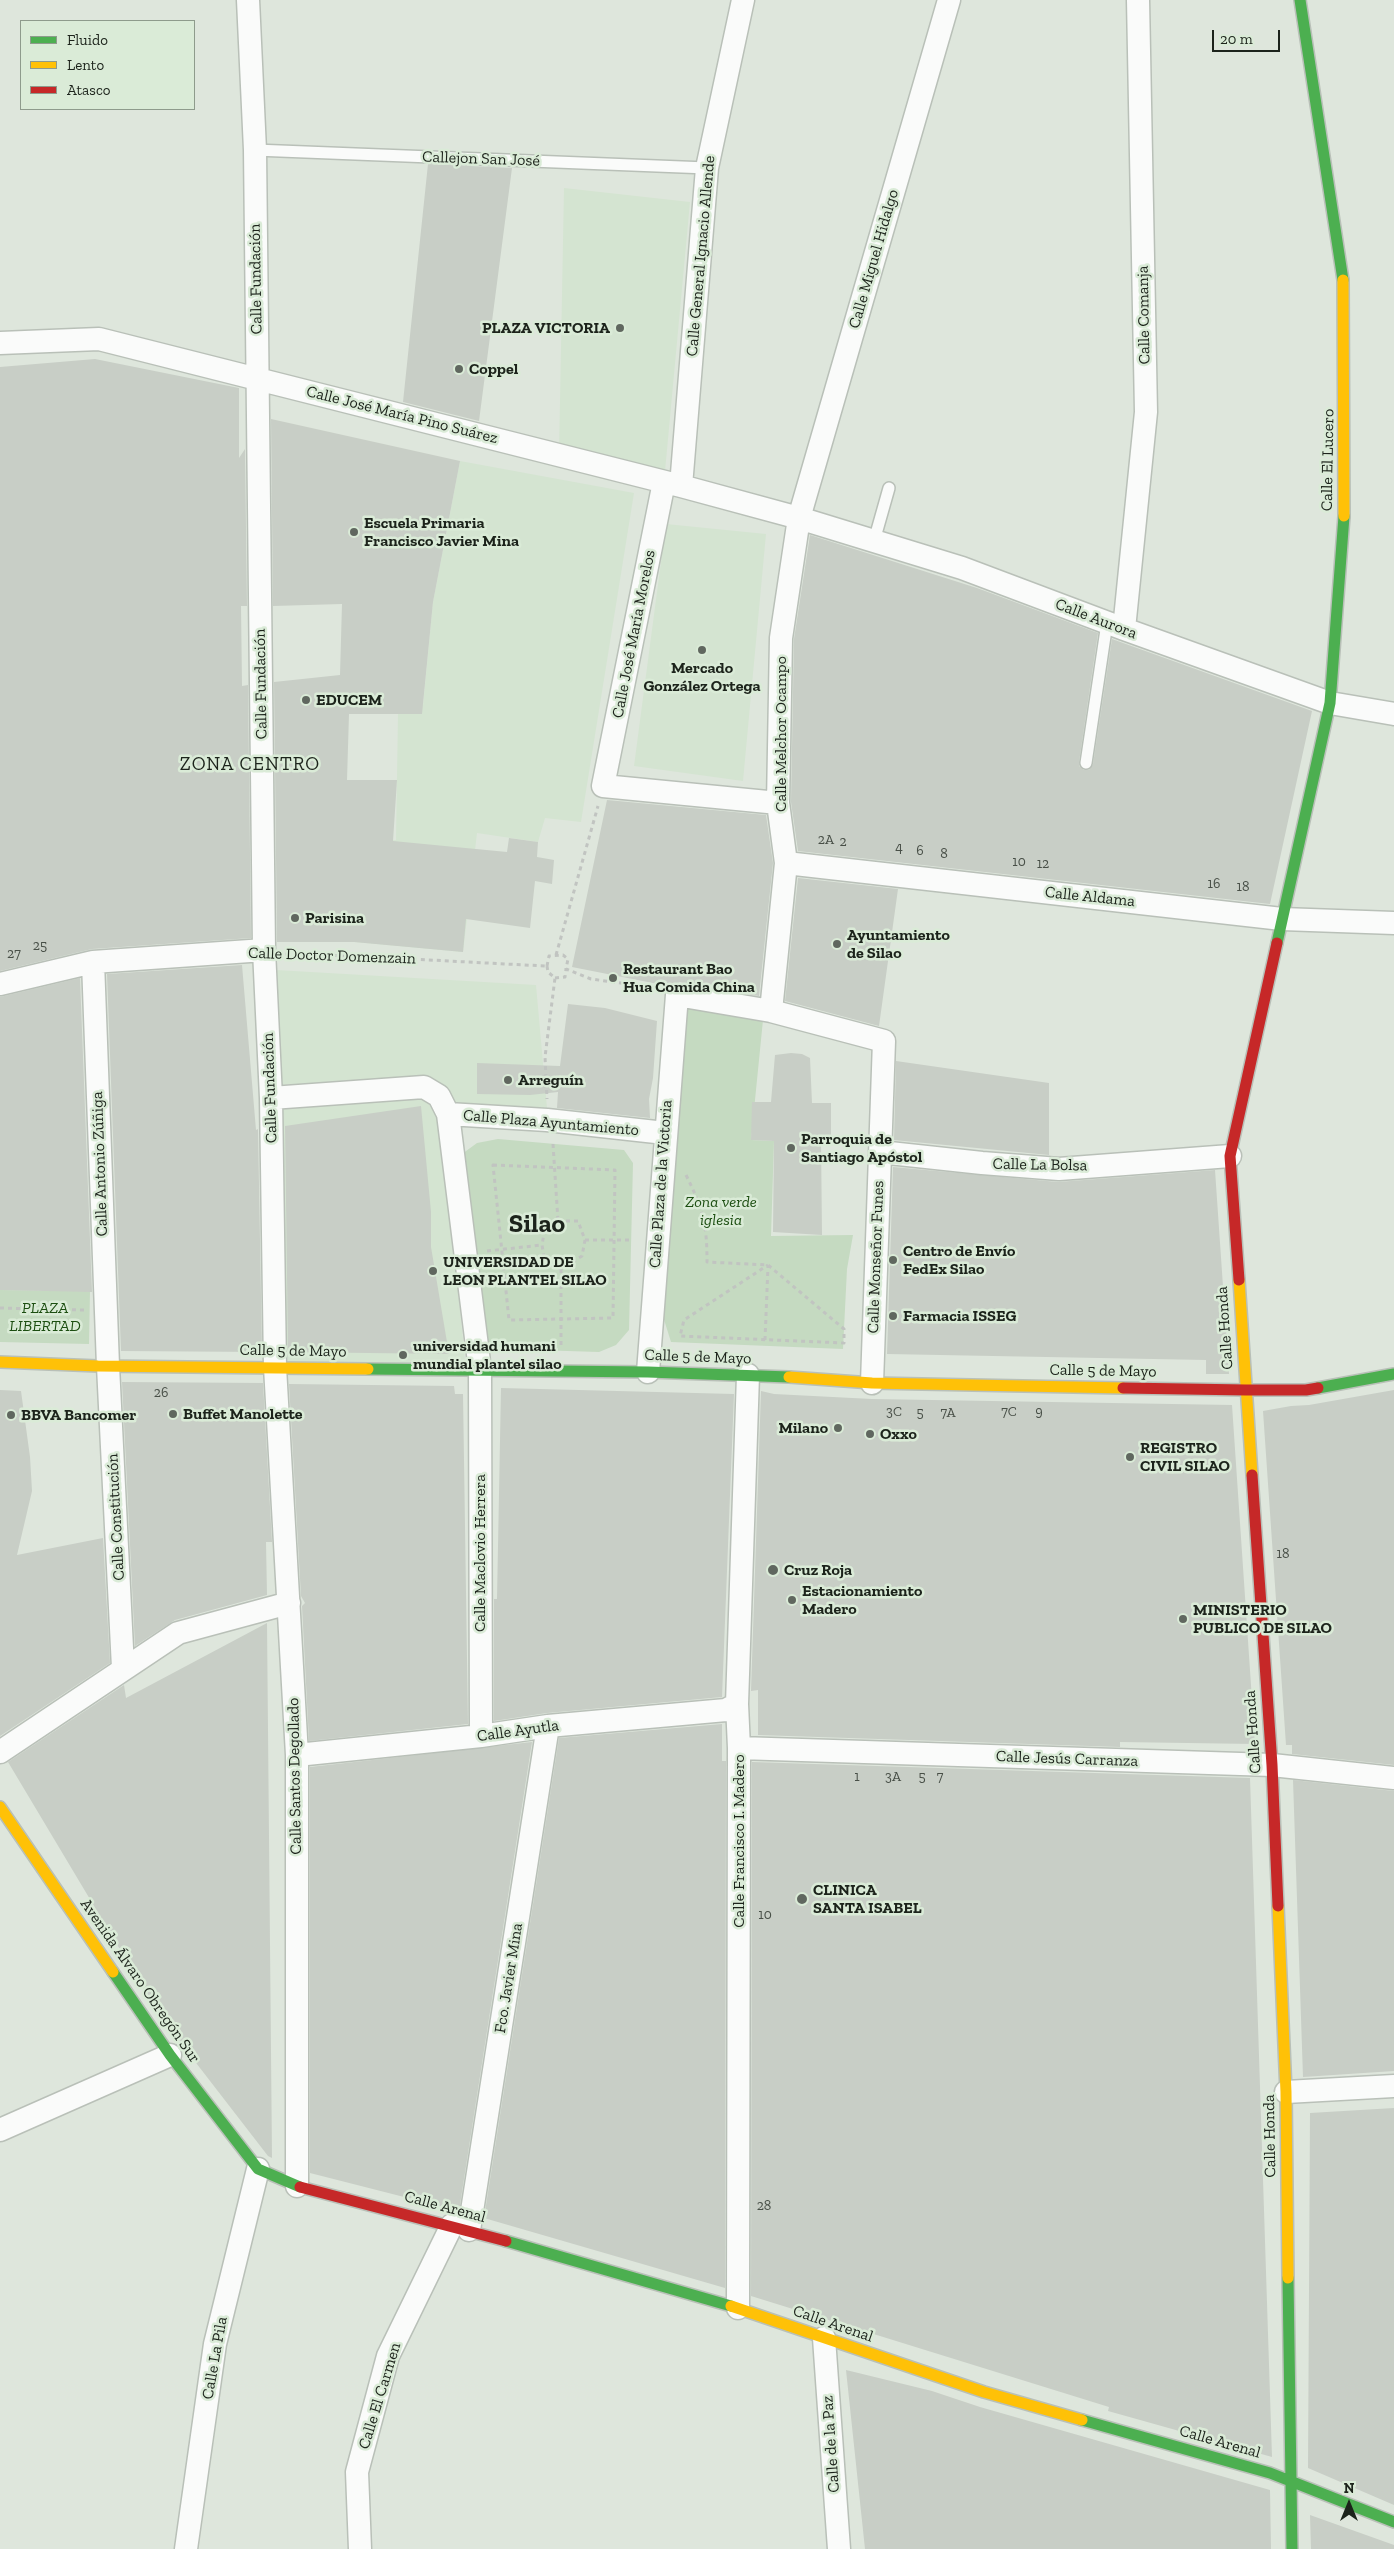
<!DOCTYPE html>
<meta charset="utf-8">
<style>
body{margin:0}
#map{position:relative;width:1394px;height:2549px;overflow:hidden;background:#dee6dc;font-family:"Zilla Slab",serif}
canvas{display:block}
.legend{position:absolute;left:20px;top:20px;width:175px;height:90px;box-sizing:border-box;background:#daebd7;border:1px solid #8e9b8c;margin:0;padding:6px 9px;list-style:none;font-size:15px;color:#1c231b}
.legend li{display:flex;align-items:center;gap:10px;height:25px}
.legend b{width:25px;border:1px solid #8e9b8c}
.north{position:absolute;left:1324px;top:2479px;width:50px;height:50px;-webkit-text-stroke:4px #daebd7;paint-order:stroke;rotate:0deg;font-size:14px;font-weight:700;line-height:20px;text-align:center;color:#1c231b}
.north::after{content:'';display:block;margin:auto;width:18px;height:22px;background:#1c231b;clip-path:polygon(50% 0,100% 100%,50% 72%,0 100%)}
.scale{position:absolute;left:1212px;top:30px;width:68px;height:22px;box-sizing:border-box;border:2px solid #1c231b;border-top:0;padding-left:6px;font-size:15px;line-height:18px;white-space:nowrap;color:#1c231b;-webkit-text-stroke:4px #daebd7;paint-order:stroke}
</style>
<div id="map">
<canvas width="1394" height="2549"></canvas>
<ul class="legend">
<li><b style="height:6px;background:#4caf50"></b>Fluido</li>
<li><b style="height:6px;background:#ffc107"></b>Lento</li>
<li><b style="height:6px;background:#c62828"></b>Atasco</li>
</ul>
<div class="north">N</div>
<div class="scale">20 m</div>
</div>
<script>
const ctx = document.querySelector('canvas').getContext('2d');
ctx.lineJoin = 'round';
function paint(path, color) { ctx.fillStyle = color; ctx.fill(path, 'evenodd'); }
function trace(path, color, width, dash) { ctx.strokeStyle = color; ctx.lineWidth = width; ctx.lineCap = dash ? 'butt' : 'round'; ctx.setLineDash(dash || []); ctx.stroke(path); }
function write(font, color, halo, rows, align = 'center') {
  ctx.font = font + ' "Zilla Slab",serif'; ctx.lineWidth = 5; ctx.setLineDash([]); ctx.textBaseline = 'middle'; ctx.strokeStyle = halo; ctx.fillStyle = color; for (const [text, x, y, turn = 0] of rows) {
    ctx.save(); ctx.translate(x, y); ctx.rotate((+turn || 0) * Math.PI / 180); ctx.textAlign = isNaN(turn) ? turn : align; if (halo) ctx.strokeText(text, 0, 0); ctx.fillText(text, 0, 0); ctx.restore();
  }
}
const built = new Path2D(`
 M 564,188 L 690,202 L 664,482 L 559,455 Z
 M 460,461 L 634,493 L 581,822 L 545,818 L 538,842 L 477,833 L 463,952 L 354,942 L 355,842 L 396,840 L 398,714 L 423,705 L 433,602 Z
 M 666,524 L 766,534 L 743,781 L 634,766 Z
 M 276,970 L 536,985 L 547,1108 L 455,1105 L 425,1078 L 279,1085 Z
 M 439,1096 L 466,1370 L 283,1362 L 283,1107 Z`);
const green = new Path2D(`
 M 686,1005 L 763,1020 L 751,1140 L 774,1141 L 771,1236 L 853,1235 L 847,1269 L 843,1349 L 671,1342 L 661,1310 Z
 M 498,1139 L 624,1150 L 633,1163 L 629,1330 L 616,1345 L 599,1352 L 504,1349 L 487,1341 L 462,1154 L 477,1143 Z
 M 0,1290 L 90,1291 L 89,1344 L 0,1342 Z`);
const building = new Path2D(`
 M 428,164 L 512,168 L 479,421 L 403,402 Z
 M 95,359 L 239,388 L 239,458 L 245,449 L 247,606 L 241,606 L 242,686 L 248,685 L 251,938 L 92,949 L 0,971 L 0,367 Z
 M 271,419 L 460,461 L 433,602 L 422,714 L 349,714 L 347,780 L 397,780 L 393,841 L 507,852 L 509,838 L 538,842 L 537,857 L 554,860 L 552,884 L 535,881 L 530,928 L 466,919 L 463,952 L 354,942 L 277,942 L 274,682 L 340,675 L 342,604 L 273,606 Z
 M 810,535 L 977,588 L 1098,633 L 1079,762 L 1079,766 L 1084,770 L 1089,770 L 1093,764 L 1112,639 L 1312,711 L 1270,904 L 798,851 L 791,802 L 794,639 Z
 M 607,800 L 766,815 L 773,863 L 759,996 L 679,982 L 668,986 L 572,967 Z
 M 798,878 L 898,889 L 879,1026 L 785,1001 Z
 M 242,965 L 256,1130 L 258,1129 L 262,1352 L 121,1351 L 107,974 Z
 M 80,978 L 92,1292 L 0,1290 L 0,997 Z
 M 568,1004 L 605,1008 L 657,1021 L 653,1078 L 649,1099 L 650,1118 L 557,1108 L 558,1092 L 530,1095 L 477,1094 L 477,1063 L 560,1066 Z
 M 791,1053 L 802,1054 L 810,1058 L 812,1103 L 831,1103 L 831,1138 L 821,1140 L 822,1235 L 773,1232 L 774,1141 L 751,1140 L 752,1102 L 771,1102 L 775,1055 Z
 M 896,1061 L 1049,1083 L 1049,1155 L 894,1140 Z
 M 421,1106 L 431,1212 L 431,1247 L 449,1354 L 288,1352 L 285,1126 Z
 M 893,1167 L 1058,1182 L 1215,1170 L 1229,1374 L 1206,1374 L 1206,1360 L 887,1354 Z
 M 122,1382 L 263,1383 L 272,1542 L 266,1542 L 267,1595 L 175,1620 L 135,1646 Z
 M 289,1384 L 454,1386 L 455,1394 L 463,1394 L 468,1724 L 309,1741 L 302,1606 L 305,1603 L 301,1596 Z
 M 501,1388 L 734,1394 L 722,1697 L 547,1713 L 494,1721 L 494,1599 L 497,1599 Z
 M 0,1390 L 21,1391 L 30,1457 L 32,1491 L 17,1555 L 103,1538 L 110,1663 L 0,1736 Z
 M 1394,1390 L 1394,1765 L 1292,1754 L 1292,1745 L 1286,1745 L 1263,1411 L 1291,1406 L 1309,1405 Z
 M 761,1391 L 774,1394 L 872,1399 L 1232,1405 L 1255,1744 L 1120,1742 L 1120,1747 L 758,1735 L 758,1690 L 751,1691 Z
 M 267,1623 L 272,2158 L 268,2156 L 183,2046 L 146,1993 L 8,1762 L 124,1685 L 126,1698 Z
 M 722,1724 L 722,1761 L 726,1761 L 725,2288 L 484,2218 L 559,1738 Z
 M 532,1742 L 459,2211 L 310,2173 L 310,1767 Z
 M 752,1762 L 1250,1778 L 1272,2457 L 1108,2411 L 1109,2407 L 751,2296 Z
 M 1293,1780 L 1394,1791 L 1394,2071 L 1303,2077 Z
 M 1394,2108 L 1394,2505 L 1308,2468 L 1310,2113 Z
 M 846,2370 L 932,2391 L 980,2407 L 1270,2490 L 1271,2549 L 865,2549 Z
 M 1310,2515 L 1394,2545 L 1394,2549 L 1311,2549 Z`);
const path = new Path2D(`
 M 285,954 C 372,956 459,962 547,966
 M 556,955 L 598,806
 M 547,966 L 548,972 L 555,978 L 545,1057 L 547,1099
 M 547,966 L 549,956 L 563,955 L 568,959 L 566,969 L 591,979 L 657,988
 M 555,978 L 565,977 L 566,969
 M 553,1144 L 558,1221
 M 493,1165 L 615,1170 L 613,1318 L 509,1320 Z
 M 686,1175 C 703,1209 707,1224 707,1262 L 768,1265 L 844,1329 L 844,1343 L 680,1336 L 684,1320 L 768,1265
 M 558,1221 L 578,1221 L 585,1240 L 582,1256 L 561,1269 L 545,1263 L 542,1245 L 545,1228 Z
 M 585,1240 L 632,1240
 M 487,1251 L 542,1245
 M 561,1269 L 561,1348
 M 0,1308 L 84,1310
 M 765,1340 L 768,1266`);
const lane = new Path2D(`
 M 255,150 L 707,168
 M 874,541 L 889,488
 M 1086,763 L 1107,623`);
const street = new Path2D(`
 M 248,0 L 255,150 L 264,950 L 271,1098 L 275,1367 L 297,1755 L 297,2186
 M 0,343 L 99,339 L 681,486 L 799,518 L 962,568 L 1124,629 L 1330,703 L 1394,714
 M 664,482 L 603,786 L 778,803
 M 681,486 L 707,168 L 743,0
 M 1124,629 L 1146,412 L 1138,0
 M 786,863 L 1282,919 L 1394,923
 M 93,962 L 108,1366 L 123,1668
 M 0,984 L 93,962 L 264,950
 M 771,1011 L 786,863 L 778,803 L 781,638 L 799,518 L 949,0
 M 271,1098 L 424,1087 L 439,1096 L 448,1114 L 547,1120 L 665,1133
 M 448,1114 L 480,1370 L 481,1736
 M 880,1152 L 982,1163 L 1059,1169 L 1230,1156
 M 648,1372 L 677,995 L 771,1011 L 884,1041 L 872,1383
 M 739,1748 L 1272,1765 L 1394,1778
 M 0,1752 L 178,1633 L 289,1603
 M 297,1755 L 481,1736 L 548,1726 L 726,1710 L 737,1704
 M 1286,2092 L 1394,2086
 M 0,2130 L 170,2055
 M 469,2230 L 548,1726
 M 738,2308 L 739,1748 L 737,1704 L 748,1375
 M 824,2338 L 839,2549
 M 186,2549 L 215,2344 L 258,2169
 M 360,2549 L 357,2472 L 388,2356 L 452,2225`);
const fast = new Path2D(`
 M 1300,0 L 1343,280
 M 1277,943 L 1330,703 L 1344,516
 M 368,1369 L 648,1372 L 789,1377
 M 1318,1388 L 1394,1374
 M 113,1972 L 170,2055 L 258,2169 L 300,2187
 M 506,2241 L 731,2306
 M 1288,2278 L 1292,2549
 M 1082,2420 L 1270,2473 L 1394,2522`);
const slow = new Path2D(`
 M 1343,280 L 1344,516
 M 1239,1280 L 1252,1475
 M 0,1362 L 98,1366 L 368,1369
 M 789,1377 L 872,1383 L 1123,1388
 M 0,1807 L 113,1972
 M 1278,1906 L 1286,2092 L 1288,2278
 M 731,2306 L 984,2392 L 1082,2420`);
const jam = new Path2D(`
 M 1239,1280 L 1230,1156 L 1277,943
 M 1123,1388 L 1246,1390 L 1306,1390 L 1318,1388
 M 1252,1475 L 1272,1765 L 1278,1906
 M 300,2187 L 506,2241`);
const markers = [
 [620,328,5,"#60675f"],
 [459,369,5,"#60675f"],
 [354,532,5,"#60675f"],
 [702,650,5,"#60675f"],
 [306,700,5,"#60675f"],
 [295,918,5,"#60675f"],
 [837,944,5,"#60675f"],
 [613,978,5,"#60675f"],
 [508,1080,5,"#60675f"],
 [791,1148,5,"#60675f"],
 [893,1260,5,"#60675f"],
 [433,1271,5,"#60675f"],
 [893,1316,5,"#60675f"],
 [403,1355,5,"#60675f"],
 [173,1414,5,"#60675f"],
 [11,1415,5,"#60675f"],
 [838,1428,5,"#60675f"],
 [870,1434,5,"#60675f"],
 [1130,1457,5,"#60675f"],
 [773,1570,6,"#60675f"],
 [792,1600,5,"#60675f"],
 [1183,1619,5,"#60675f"],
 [802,1899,6,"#60675f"]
];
const numberNames = [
 ["2A",826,840],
 ["2",843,842],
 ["4",899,848],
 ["6",920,851],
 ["8",944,854],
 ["10",1019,862],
 ["12",1043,864],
 ["16",1214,884],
 ["18",1243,887],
 ["25",40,946],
 ["27",14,954],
 ["26",161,1393],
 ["3C",894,1412],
 ["7C",1009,1412],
 ["9",1039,1412],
 ["5",920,1413],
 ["7A",948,1413],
 ["18",1283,1554],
 ["1",857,1777],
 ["3A",893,1777],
 ["5",922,1777],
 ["7",940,1777],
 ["10",765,1915],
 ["28",764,2206]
];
const streetNames = [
 ["Callejon San José",481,159,2],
 ["Calle General Ignacio Allende",701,256,-85],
 ["Calle Miguel Hidalgo",874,259,-74],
 ["Calle Fundación",256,279,-91],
 ["Calle Comanja",1144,315,-91],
 ["Calle José María Pino Suárez",402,415,14],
 ["Calle El Lucero",1328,460,-89],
 ["Calle Aurora",1096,619,21],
 ["Calle José María Morelos",634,634,-79],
 ["Calle Fundación",261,684,-91],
 ["Calle Melchor Ocampo",781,734,-90],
 ["Calle Aldama",1090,897,6],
 ["Calle Doctor Domenzain",332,956,2],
 ["Calle Fundación",270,1088,-92],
 ["Calle Plaza Ayuntamiento",551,1123,5],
 ["Calle Antonio Zúñiga",100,1164,-92],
 ["Calle La Bolsa",1040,1165,1],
 ["Calle Plaza de la Victoria",661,1184,-86],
 ["Calle Monseñor Funes",876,1257,-88],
 ["Calle Honda",1225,1328,-94],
 ["Calle 5 de Mayo",293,1351,1],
 ["Calle 5 de Mayo",698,1357,2],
 ["Calle 5 de Mayo",1103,1371,1],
 ["Calle Constitución",116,1517,-93],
 ["Calle Maclovio Herrera",480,1553,-90],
 ["Calle Ayutla",518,1731,-8],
 ["Calle Honda",1253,1732,-94],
 ["Calle Jesús Carranza",1067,1759,2],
 ["Calle Santos Degollado",295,1776,-91],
 ["Calle Francisco I. Madero",739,1841,-90],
 ["Fco. Javier Mina",509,1978,-81],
 ["Avenida Álvaro Obregón Sur",140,1981,55],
 ["Calle Honda",1270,2136,-91],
 ["Calle Arenal",445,2207,15],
 ["Calle Arenal",833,2324,19],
 ["Calle La Pila",215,2358,-80],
 ["Calle El Carmen",380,2396,-73],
 ["Calle Arenal",1220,2442,16],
 ["Calle de la Paz",831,2444,-94]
];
const poiNames = [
 ["PLAZA VICTORIA",610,328,"right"],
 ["Coppel",469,369],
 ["Escuela Primaria",364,523],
 ["Francisco Javier Mina",364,541],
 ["Mercado",702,668,"center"],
 ["González Ortega",702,686,"center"],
 ["EDUCEM",316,700],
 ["Parisina",305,918],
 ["Ayuntamiento",847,935],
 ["de Silao",847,953],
 ["Restaurant Bao",623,969],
 ["Hua Comida China",623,987],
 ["Arreguín",518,1080],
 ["Parroquia de",801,1139],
 ["Santiago Apóstol",801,1157],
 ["Centro de Envío",903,1251],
 ["FedEx Silao",903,1269],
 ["UNIVERSIDAD DE",443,1262],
 ["LEON PLANTEL SILAO",443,1280],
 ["Farmacia ISSEG",903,1316],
 ["universidad humani",413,1346],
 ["mundial plantel silao",413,1364],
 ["Buffet Manolette",183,1414],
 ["BBVA Bancomer",21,1415],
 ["Milano",828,1428,"right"],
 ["Oxxo",880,1434],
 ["REGISTRO",1140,1448],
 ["CIVIL SILAO",1140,1466],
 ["Cruz Roja",784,1570],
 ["Estacionamiento",802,1591],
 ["Madero",802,1609],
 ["MINISTERIO",1193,1610],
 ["PUBLICO DE SILAO",1193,1628],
 ["CLINICA",813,1890],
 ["SANTA ISABEL",813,1908]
];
const parkNames = [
 ["Zona verde",721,1202],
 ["iglesia",721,1220],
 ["PLAZA",45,1308],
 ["LIBERTAD",45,1326]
];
const quarterNames = [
 ["ZONA CENTRO",250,765]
];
const townNames = [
 ["Silao",537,1225]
];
paint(built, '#d4e4d1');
paint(green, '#c5dac1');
paint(building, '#c8cec6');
trace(lane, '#b9c0b8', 14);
trace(street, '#b9c0b8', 25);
trace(fast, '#b9c0b8', 14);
trace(slow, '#b9c0b8', 14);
trace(jam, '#b9c0b8', 14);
trace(path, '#c1c4c1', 3, [4, 4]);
trace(lane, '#fafbfa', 11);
trace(street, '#fafbfa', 22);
trace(fast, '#4caf50', 11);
trace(slow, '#ffc107', 11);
trace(jam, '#c62828', 11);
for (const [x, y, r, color] of markers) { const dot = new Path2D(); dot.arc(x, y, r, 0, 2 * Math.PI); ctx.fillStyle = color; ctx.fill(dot); trace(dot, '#daebd7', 2); }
write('14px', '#484f47', null, numberNames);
write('16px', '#1c231b', '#daebd7', streetNames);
write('bold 16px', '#1c231b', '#daebd7', poiNames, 'left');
write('italic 16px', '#1c4e11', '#daebd7', parkNames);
ctx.letterSpacing = '1px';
write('19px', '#1c231b', '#daebd7', quarterNames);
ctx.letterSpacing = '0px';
write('bold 26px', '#1c231b', '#daebd7', townNames);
</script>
